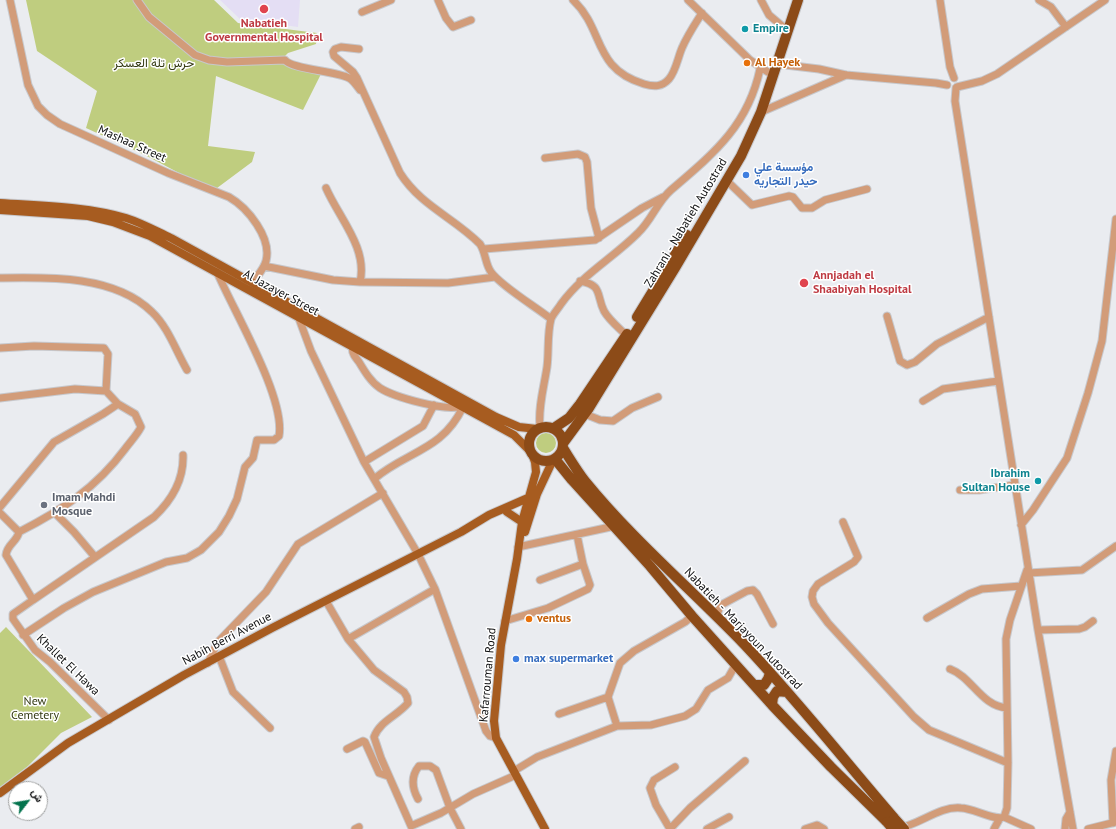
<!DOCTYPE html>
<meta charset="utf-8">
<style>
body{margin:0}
#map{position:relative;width:1116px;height:829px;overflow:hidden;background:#eaecf0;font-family:"PT Sans",Vazirmatn,sans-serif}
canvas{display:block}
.north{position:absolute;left:8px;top:781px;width:40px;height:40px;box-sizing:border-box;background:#fff;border:1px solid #9e9f9f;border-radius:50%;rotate:59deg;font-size:11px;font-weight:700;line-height:16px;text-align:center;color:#0d0e0f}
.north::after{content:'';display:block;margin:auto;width:14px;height:18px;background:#03734d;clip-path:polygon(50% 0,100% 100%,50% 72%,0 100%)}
</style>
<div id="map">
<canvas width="1116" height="829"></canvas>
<div class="north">ش</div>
</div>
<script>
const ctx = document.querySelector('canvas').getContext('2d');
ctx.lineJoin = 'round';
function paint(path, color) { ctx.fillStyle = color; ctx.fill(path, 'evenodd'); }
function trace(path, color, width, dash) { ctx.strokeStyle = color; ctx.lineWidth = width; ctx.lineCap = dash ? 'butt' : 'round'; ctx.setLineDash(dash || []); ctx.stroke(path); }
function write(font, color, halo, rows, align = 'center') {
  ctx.font = font + ' "PT Sans",Vazirmatn,sans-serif'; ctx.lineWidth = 3; ctx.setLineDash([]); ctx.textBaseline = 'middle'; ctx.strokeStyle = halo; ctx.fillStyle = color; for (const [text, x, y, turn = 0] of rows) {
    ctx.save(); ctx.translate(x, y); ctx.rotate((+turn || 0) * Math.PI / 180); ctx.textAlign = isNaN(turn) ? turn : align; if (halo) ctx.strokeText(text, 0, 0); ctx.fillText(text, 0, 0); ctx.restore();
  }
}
const medical = new Path2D(`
 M 220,0 L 300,0 L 298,27 L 240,19 Z`);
const green = new Path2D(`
 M 26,0 L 214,0 L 238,23 L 317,33 L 316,44 L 288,53 L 284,57 L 285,61 L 321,74 L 303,110 L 216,76 L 208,146 L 255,152 L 252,162 L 213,191 L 145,155 L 86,128 L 97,91 L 37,51 Z
 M536 443a10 10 0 1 1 20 0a10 10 0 1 1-20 0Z
 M 6,627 L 92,717 L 61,733 L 28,766 L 0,787 L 0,633 Z`);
const minor = new Path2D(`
 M 10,0 L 28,85 L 38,106 L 47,115 L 60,124 L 168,173 L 229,197 C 248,208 272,238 266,261 C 264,269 257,276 253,282
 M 137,0 L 149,17 L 195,55 L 209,60 L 227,62 L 285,60 C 291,69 335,71 349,78 C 353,80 357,86 360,90
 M 438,0 L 446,18 L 453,27 L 471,20
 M 573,0 C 605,30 592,68 644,84 C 654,87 662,87 669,79 C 676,71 678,57 682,48 C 687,36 695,24 702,13
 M 688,0 L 750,60 L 768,72
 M 761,0 L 769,15 L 782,26
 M 940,0 L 950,67 L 954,78
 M 1039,0 L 1051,7 L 1066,27
 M 362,12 L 391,0
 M 359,49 L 341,47 L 335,49 L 333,52 L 334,56 L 353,72 L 357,78 L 400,173 C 421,206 453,217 480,244 C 486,253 485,264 491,272 C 501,286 536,307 551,319
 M 777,64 L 819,69 L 846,75 L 936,83 L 947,85
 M 957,87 L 982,81 L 997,74 L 1105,0
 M 956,88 L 955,101 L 1038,630 L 1073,829
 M 761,112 L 846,75
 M 545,158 L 578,154 L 585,157 L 587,162 L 591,208 L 599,238
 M 726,180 L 752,205 L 789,196 L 793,197 L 802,208 L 812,208 L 825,200 L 867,189
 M 326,188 C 339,218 368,248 360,282
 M 484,249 L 595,240 L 642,208 L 663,197
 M 264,266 L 333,280 L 360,282 L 448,283 L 495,277
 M 0,278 C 48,277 115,275 152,312 C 168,327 176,351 187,370
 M 580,281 C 603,285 596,295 604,311 C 609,320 619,328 626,335
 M 298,316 L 311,351 L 364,462 L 418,554 L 435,589 L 486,731 L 490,736 L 496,738
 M 887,316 L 900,361 L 907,365 L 915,362 L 937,344 L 989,317
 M 353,346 C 351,352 355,357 359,362 C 365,372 371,382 380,388 C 394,397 447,412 461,406
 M 0,348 L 34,346 L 104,348 L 108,354 L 106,391
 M 0,398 L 75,389 L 106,391 L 118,404 L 103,414 L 54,442 L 0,507
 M 923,401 L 943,389 L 998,381
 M 585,414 L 600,420 L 613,421 L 632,408 L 658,397
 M 540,427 C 538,407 544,387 547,367 C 549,352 547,334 551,319 C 553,314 558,309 561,304 C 582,275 613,258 638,233 C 652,220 657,202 671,190 C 713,154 748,126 760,69
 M 364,462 L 423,426 L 434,405
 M 374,479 C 407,451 442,451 463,407
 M 960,490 L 979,490 L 1014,485
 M 0,513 L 19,532 C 17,542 7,544 6,555 L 33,600 L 13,614 L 13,619 L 35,650 L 50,662 L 109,720
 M 55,513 L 74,532 L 95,557
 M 843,522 L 858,557 L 854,562 L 818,584 L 813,591 L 812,597 L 814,604 L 828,623 L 914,717 L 929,730 L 1008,763
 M 1021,525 L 1033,510 L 1067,458 L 1088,393 L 1102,341 L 1116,219
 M 19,532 C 62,510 96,488 125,449 C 130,442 137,435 141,427 L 135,414 L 118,404
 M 518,547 L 615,526
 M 1028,573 L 1082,570 L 1116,546
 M 540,580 L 583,564
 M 33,600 L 154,517 C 171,501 184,480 183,455
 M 326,601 L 348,639 L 435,589
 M 716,616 L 721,605 L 747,591 L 753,590 L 757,594 L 773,624
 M 927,618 L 969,594 L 982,589 L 1021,586
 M 505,621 L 548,608 L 588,589 L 590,585 L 583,564 L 577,535
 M 1038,630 L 1079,629 L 1085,627 L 1093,621
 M 23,635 L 64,608 L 93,592 L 166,562 L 187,558 L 201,550 L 219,532 L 229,516 L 237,499 L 245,467 L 253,458 L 257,440 L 274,440 L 279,436 C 286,398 233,310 217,272
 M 348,639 L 374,670 L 404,692 L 407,697 L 408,703 C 397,716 380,721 374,737 L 381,758 L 411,826 L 441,813 L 473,794 L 516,775
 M 219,656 L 233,692 L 270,728
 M 208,663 L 217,643 L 266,592 L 298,544 L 383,493
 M 950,669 C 972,677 981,706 1007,708
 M 559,714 L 608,697
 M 617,726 L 608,697 L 620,663 L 634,651 L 685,622 L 692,616
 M 347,749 L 363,741 L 365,742 L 379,773 L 388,776
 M 514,771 L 537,757 L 617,726 L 651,725 L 685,716 L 696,709 L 708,690 L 728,678 L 736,664
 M 418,799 C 412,788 411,776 419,766 L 430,766 L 436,770 L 450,808 L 461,829
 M 1004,817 L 1031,829
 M 1113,823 L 1111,780 L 1116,751
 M 899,828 C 921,824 939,806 961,808 C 973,808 994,821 1004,817 L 1007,808 L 1008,763 L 1006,639 L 1010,620 L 1027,570
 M 355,829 L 359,827
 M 670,829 L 690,808 L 745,761
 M 670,829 L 656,805 L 650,788 L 654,780 L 675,767
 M 707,829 L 729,817
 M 805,829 L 817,825 L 824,829
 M 994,829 L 1000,818
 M 1065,829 L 1066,819 L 1070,812
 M 1088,829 L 1116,822`);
const major = new Path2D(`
 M 0,203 C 42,206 85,206 126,218 C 142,223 156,231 171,238 L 496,417 L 519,427 L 537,429
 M 0,210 L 88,216 L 113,222 L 150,236 L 514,435 L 531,452
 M 532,454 L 535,462 L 536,472 L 522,522 L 517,559 L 501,645 L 494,721 L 496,738 L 545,829
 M 507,512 L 522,522
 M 525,532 L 537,494 L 553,460
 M 0,793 L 68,743 L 184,675 L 272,628 L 461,532 L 489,515 L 537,494`);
const highway = new Path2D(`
 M 637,317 L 687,235
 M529 444a17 17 0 1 1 34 0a17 17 0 1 1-34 0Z
 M 554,428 L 569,418 L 580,404 L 627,334
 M 564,442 L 589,408 L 675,268 L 741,156 L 761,112 L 798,0
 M 563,448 C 570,459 577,471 585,481 C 633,540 691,589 744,644 C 797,700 844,760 894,818
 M 555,459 L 572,480 L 650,566 L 692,616 L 772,705 L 831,767 L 887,822
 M 755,685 L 764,685 L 768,679 L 770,673
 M 772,705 L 773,697 L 777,691 L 787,692`);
const highwayBridge = new Path2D(`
 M 894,818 L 904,829
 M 887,822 L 893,829`);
const markers = [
 [264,9,5,"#e0444e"],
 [745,29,4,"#0f9aa8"],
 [747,63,4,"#e8710a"],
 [746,175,4,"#3f7fe0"],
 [804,283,5,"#e0444e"],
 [1038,481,4,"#0f9aa8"],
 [44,505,4,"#6b7280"],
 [529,619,4,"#e8710a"],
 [516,659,4,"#3f7fe0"]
];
const healthNames = [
 ["Nabatieh",264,24],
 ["Governmental Hospital",264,38],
 ["Annjadah el",813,276,"left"],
 ["Shaabiyah Hospital",813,290,"left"]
];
const cultureNames = [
 ["Empire",753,29],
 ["Ibrahim",1030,474,"right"],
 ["Sultan House",1030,488,"right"]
];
const foodNames = [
 ["Al Hayek",755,63],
 ["ventus",537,619]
];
const parkNames = [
 ["حرش تلة العسكر",154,64],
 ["New",35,702],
 ["Cemetery",35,716]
];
const streetNames = [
 ["Mashaa Street",132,144,24],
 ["Zahrani - Nabatieh Autostrad",686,223,-59],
 ["Al Jazayer Street",281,293,28],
 ["Nabatieh - Marjayoun Autostrad",743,629,46],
 ["Nabih Berri Avenue",227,639,-28],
 ["Khallet El Hawa",68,665,44],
 ["Kafarrouman Road",488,675,-85]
];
const shopNames = [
 ["مؤسسة علي",754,168],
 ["حيدر التجاريه",754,182],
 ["max supermarket",524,659]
];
const worshipNames = [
 ["Imam Mahdi",52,498],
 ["Mosque",52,512]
];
paint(medical, '#e4def4');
paint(green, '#bfcd7f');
trace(minor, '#c7c8cc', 9);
trace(major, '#c7c8cc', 10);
trace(highway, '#c7c8cc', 12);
trace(minor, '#d29c79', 7);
trace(major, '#a75c20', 8);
trace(highway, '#8c4b18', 10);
trace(highwayBridge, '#c7c8cc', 12, []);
trace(highwayBridge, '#8c4b18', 10);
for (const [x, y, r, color] of markers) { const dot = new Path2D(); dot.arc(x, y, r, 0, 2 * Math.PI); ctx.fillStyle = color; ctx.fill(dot); trace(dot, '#fff', 1.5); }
write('bold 12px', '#be3a42', '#fff', healthNames);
write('bold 12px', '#0d838f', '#fff', cultureNames, 'left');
write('bold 12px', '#c56008', '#fff', foodNames, 'left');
write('12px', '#323811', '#fff', parkNames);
write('12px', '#0d0e0f', '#fff', streetNames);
write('bold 12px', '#366cbe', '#fff', shopNames, 'left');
write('bold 12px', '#5b616d', '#fff', worshipNames, 'left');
</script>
